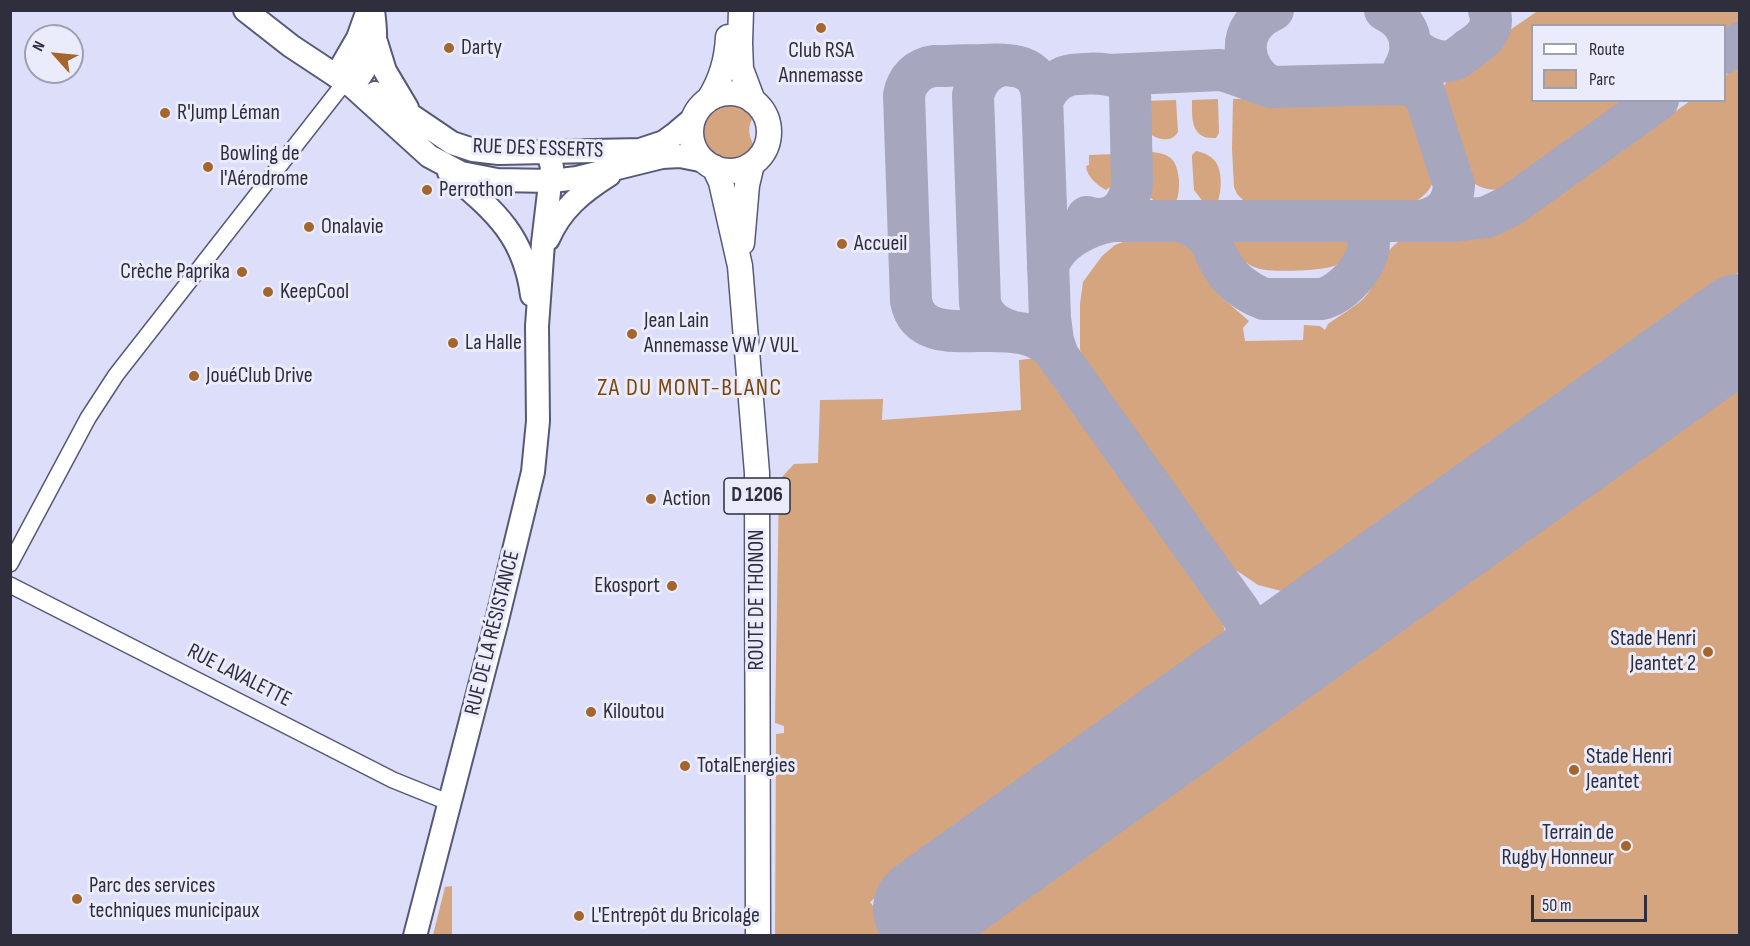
<!DOCTYPE html>
<meta charset="utf-8">
<style>
body{margin:0}
#map{position:relative;width:1750px;height:946px;overflow:hidden;background:#dcdefa;font-family:"Sofia Sans Condensed",sans-serif}
canvas{display:block}
.frame{position:absolute;inset:0;border:12px solid #2e2e3c;pointer-events:none}
.legend{position:absolute;left:1531px;top:24px;width:195px;height:78px;box-sizing:border-box;background:#ebecfb;border:2px solid #9fa0af;margin:0;padding:8px 10px;list-style:none;font-size:18px;color:#2e2e3c}
.legend li{display:flex;align-items:center;gap:12px;height:30px}
.legend b{width:30px;border:2px solid #9fa0af}
.north{position:absolute;left:24px;top:24px;width:60px;height:60px;box-sizing:border-box;background:#ebecfb;border:2px solid #9fa0af;border-radius:50%;rotate:297deg;font-size:16px;font-weight:700;line-height:24px;text-align:center;color:#2e2e3c}
.north::after{content:'';display:block;margin:auto;width:21px;height:27px;background:#a5662d;clip-path:polygon(50% 0,100% 100%,50% 72%,0 100%)}
.scale{position:absolute;left:1531px;top:895px;width:116px;height:27px;box-sizing:border-box;border:3px solid #2e2e3c;border-top:0;padding-left:8px;font-size:18px;line-height:21px;white-space:nowrap;color:#2e2e3c;-webkit-text-stroke:4px #ebecfb;paint-order:stroke}
</style>
<div id="map">
<canvas width="1750" height="946"></canvas>
<div class="frame"></div>
<ul class="legend">
<li><b style="height:8px;background:#fff"></b>Route</li>
<li><b style="height:16px;background:#d5a57f"></b>Parc</li>
</ul>
<div class="north">N</div>
<div class="scale">50 m</div>
</div>
<script>
const ctx = document.querySelector('canvas').getContext('2d');
ctx.lineJoin = 'round';
function paint(path, color) { ctx.fillStyle = color; ctx.fill(path, 'evenodd'); }
function trace(path, color, width, dash) { ctx.strokeStyle = color; ctx.lineWidth = width; ctx.lineCap = dash ? 'butt' : 'round'; ctx.setLineDash(dash || []); ctx.stroke(path); }
function write(font, color, halo, rows, align = 'center') {
  ctx.font = font + ' "Sofia Sans Condensed",sans-serif'; ctx.lineWidth = 6; ctx.setLineDash([]); ctx.textBaseline = 'middle'; ctx.strokeStyle = halo; ctx.fillStyle = color; for (const [text, x, y, turn = 0] of rows) {
    ctx.save(); ctx.translate(x, y); ctx.rotate((+turn || 0) * Math.PI / 180); ctx.textAlign = isNaN(turn) ? turn : align; if (halo) ctx.strokeText(text, 0, 0); ctx.fillText(text, 0, 0); ctx.restore();
  }
}
const green = new Path2D(`
 M 1539,10 L 1739,11 L 1739,22 L 1725,33 L 1724,26 L 1532,26 L 1532,100 L 1630,101 L 1510,185 C 1502,190 1493,191 1484,188 C 1460,181 1457,153 1450,132 C 1445,118 1437,102 1443,88 C 1453,66 1517,26 1539,10 Z
 M 1739,65 L 1739,272 L 1289,593 L 1258,585 L 1230,566 L 1083,364 L 1080,349 L 1080,304 L 1083,282 L 1102,256 L 1115,245 L 1123,242 L 1177,239 L 1196,249 L 1207,275 L 1220,296 L 1249,321 L 1243,328 L 1245,341 L 1303,340 L 1304,325 L 1320,326 L 1325,330 L 1328,324 C 1340,315 1355,307 1365,297 C 1380,281 1380,250 1402,240 C 1412,235 1456,240 1471,238 C 1492,236 1511,225 1530,215 L 1690,101 L 1724,100 L 1725,76 Z
 M 1396,94 C 1417,107 1419,117 1427,139 C 1436,168 1442,188 1411,204 L 1246,203 L 1237,194 L 1234,187 L 1232,149 L 1233,99 Z
 M 1218,99 L 1219,133 L 1216,138 C 1190,140 1192,117 1192,100 Z
 M 1176,100 L 1178,132 C 1170,146 1149,138 1143,125 C 1141,118 1142,108 1142,101 Z
 M 724,103 C 737,102 746,106 754,116 C 747,126 748,136 755,147 C 721,195 668,119 724,103 Z
 M 1196,151 C 1202,152 1210,155 1214,160 C 1223,169 1222,193 1217,203 L 1204,203 L 1194,190 L 1192,159 L 1192,155 Z
 M 1152,152 C 1172,154 1177,161 1179,180 C 1179,189 1179,196 1175,204 L 1160,205 L 1148,196 L 1144,186 L 1143,157 L 1146,153 Z
 M 1118,154 C 1120,166 1121,178 1115,189 L 1110,187 L 1106,190 C 1097,185 1087,177 1086,166 L 1089,165 L 1089,155 Z
 M 1345,238 L 1349,240 L 1350,247 C 1348,254 1343,261 1336,265 C 1325,271 1269,273 1257,268 C 1246,265 1235,254 1234,242 L 1238,239 Z
 M 1037,358 L 1113,460 L 1109,463 L 1135,499 L 1139,497 L 1220,610 L 1225,632 L 1220,644 L 951,831 L 954,839 C 925,846 905,863 882,881 L 887,888 L 870,902 L 895,935 L 775,935 L 776,734 L 784,733 L 784,726 L 775,723 L 779,485 L 782,477 L 794,464 L 818,463 L 820,400 L 883,399 L 882,420 L 1021,410 L 1019,360 Z
 M 1739,384 L 1739,935 L 964,935 Z
 M 452,886 L 452,935 L 433,935 L 445,887 Z`);
const taxiway = new Path2D(`
 M 1385,10 C 1410,22 1417,46 1404,69
 M 1724,53 L 1740,43
 M 1003,65 C 986,69 978,79 973,95 L 980,303 C 984,318 995,326 1010,331
 M 1108,75 L 1220,70 L 1228,72 L 1271,87 L 1397,84 C 1408,84 1418,87 1425,95 L 1454,185 C 1453,206 1441,217 1421,221
 M 1271,87 C 1238,69 1236,26 1273,10
 M 1425,95 L 1410,43 C 1417,55 1439,65 1453,60 C 1458,58 1464,53 1469,49 C 1483,40 1496,29 1489,10
 M 1042,102 C 1046,91 1053,82 1064,77 C 1074,73 1106,72 1116,77 C 1123,79 1127,84 1130,90 L 1132,182 C 1130,208 1113,225 1087,217
 M 1182,221 C 1191,225 1200,229 1207,237 C 1212,243 1214,250 1218,258 C 1227,277 1244,291 1264,299 L 1321,299 C 1348,294 1390,242 1357,221
 M 1048,268 C 1054,241 1088,225 1112,221 L 1454,221 L 1487,217 L 1510,206 L 1658,100
 M 1058,356 L 1053,341 L 1050,318 L 1042,97 C 1040,62 1007,64 981,65 C 966,65 950,66 934,66 C 918,68 907,79 904,95 L 911,301 C 923,362 1023,302 1058,356 L 1240,612 C 1258,642 1251,665 1230,691`);
const runway = new Path2D(`
 M 925,909 L 1740,326`);
const street = new Path2D(`
 M 10,564 L 88,418 L 116,375 L 345,82
 M 10,585 L 393,780 L 450,803`);
const secondary = new Path2D(`
 M 245,10 L 291,46 L 353,87 L 429,156 L 461,173 L 497,180 L 552,181 L 577,178 L 662,157 L 680,156 L 705,161
 M 376,42 L 385,71 L 407,108
 M 336,76 L 358,38 L 368,10
 M 353,87 C 375,54 378,51 373,10
 M 375,93 L 384,97 L 452,143 L 473,150 L 499,153 L 640,150 L 664,142 L 675,134 L 694,118
 M 449,172 C 493,210 524,234 532,295
 M 548,239 C 561,209 582,192 609,175
 M 415,936 L 496,624 L 533,472 L 538,421 L 537,326 L 543,243 L 552,167 L 548,153`);
const primary = new Path2D(`
 M 741,10 L 740,43 L 741,69 L 753,101
 M691 132a39 39 0 1 1 78 0a39 39 0 1 1-78 0Z
 M 709,99 C 721,80 727,60 728,37
 M 714,167 L 721,182 L 740,266 L 757,473 L 758,936
 M 742,243 L 747,185 L 752,164`);
const markers = [
 [821,28,6,"#a5662d"],
 [449,48,6,"#a5662d"],
 [165,113,6,"#a5662d"],
 [208,167,6,"#a5662d"],
 [427,190,6,"#a5662d"],
 [309,227,6,"#a5662d"],
 [842,244,6,"#a5662d"],
 [242,272,6,"#a5662d"],
 [268,292,6,"#a5662d"],
 [632,334,6,"#a5662d"],
 [453,343,6,"#a5662d"],
 [194,376,6,"#a5662d"],
 [651,499,6,"#a5662d"],
 [672,586,6,"#a5662d"],
 [1708,652,6,"#a5662d"],
 [591,712,6,"#a5662d"],
 [685,766,6,"#a5662d"],
 [1574,770,6,"#a5662d"],
 [1626,846,6,"#a5662d"],
 [77,899,6,"#a5662d"],
 [579,916,6,"#a5662d"]
];
const shields = [
 [757,496,66]
];
const shieldNames = [
 ["D 1206",757,496]
];
const poiNames = [
 ["Darty",461,48],
 ["Club RSA",821,51,"center"],
 ["Annemasse",821,76,"center"],
 ["R'Jump Léman",177,113],
 ["Bowling de",220,154],
 ["l'Aérodrome",220,179],
 ["Perrothon",439,190],
 ["Onalavie",321,227],
 ["Accueil",854,244],
 ["Crèche Paprika",230,272,"right"],
 ["KeepCool",280,292],
 ["Jean Lain",644,321],
 ["Annemasse VW / VUL",644,346],
 ["La Halle",465,343],
 ["JouéClub Drive",206,376],
 ["Action",663,499],
 ["Ekosport",660,586,"right"],
 ["Stade Henri",1696,639,"right"],
 ["Jeantet 2",1696,664,"right"],
 ["Kiloutou",603,712],
 ["Stade Henri",1586,757],
 ["Jeantet",1586,782],
 ["TotalEnergies",697,766],
 ["Terrain de",1614,833,"right"],
 ["Rugby Honneur",1614,858,"right"],
 ["Parc des services",89,886],
 ["techniques municipaux",89,911],
 ["L'Entrepôt du Bricolage",591,916]
];
const streetNames = [
 ["RUE DES ESSERTS",538,149,2],
 ["ROUTE DE THONON",757,600,-90],
 ["RUE DE LA RÉSISTANCE",493,633,-76],
 ["RUE LAVALETTE",239,676,27]
];
const neighbourhoodNames = [
 ["ZA DU MONT-BLANC",690,389]
];
paint(green, '#d5a57f');
trace(taxiway, '#a6a6be', 42);
trace(runway, '#a6a6be', 104);
trace(street, '#575977', 18);
trace(secondary, '#575977', 26);
trace(primary, '#575977', 27);
trace(street, '#fff', 15);
trace(secondary, '#fff', 22);
trace(primary, '#fff', 24);
for (const [x, y, r, color] of markers) { const dot = new Path2D(); dot.arc(x, y, r, 0, 2 * Math.PI); ctx.fillStyle = color; ctx.fill(dot); trace(dot, '#ebecfb', 2); }
for (const [x, y, w] of shields) { const box = new Path2D(); box.roundRect(x - w / 2, y - 18, w, 36, 4.5); ctx.fillStyle = '#ebecfb'; ctx.fill(box); trace(box, '#2e2e3c', 1.5); }
write('bold 21px', '#2e2e3c', null, shieldNames);
write('22px', '#2e2e3c', '#ebecfb', poiNames, 'left');
write('22px', '#2e2e3c', '#ebecfb', streetNames);
ctx.letterSpacing = '1.5px';
write('24px', '#7c450b', '#ebecfb', neighbourhoodNames);
ctx.letterSpacing = '0px';
</script>
